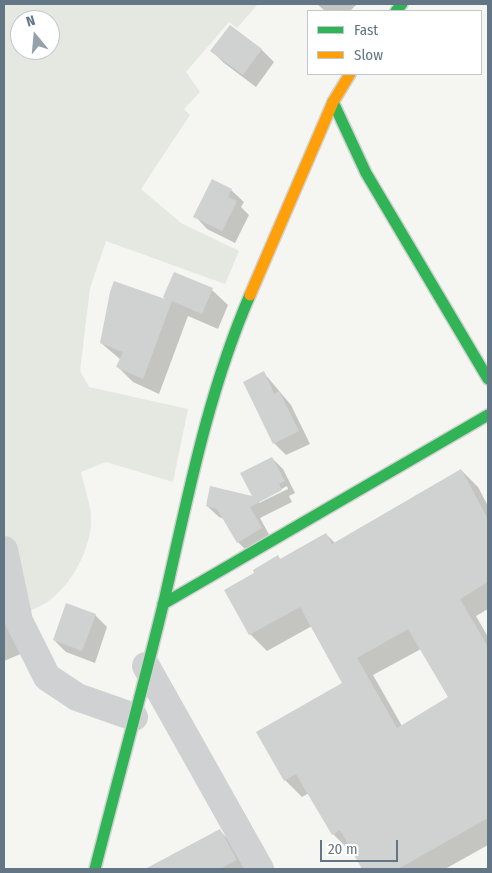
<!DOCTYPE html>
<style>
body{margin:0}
#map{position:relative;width:492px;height:873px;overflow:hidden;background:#f5f5f2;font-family:"Fira Sans Condensed",sans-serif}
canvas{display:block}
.frame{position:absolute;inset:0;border:5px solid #627685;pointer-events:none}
.legend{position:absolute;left:307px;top:10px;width:175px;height:65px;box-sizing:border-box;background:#fff;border:1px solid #c0c8ce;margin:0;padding:6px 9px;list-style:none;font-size:15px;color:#627685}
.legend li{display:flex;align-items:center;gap:10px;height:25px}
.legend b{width:25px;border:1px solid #c0c8ce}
.north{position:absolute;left:10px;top:10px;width:50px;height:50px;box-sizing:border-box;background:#fff;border:1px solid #c0c8ce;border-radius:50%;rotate:343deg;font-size:14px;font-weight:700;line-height:20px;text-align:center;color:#627685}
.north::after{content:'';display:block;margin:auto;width:18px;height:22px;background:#95a2ab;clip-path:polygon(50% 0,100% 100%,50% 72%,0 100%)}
.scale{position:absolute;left:320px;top:840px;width:78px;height:22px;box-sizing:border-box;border:2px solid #627685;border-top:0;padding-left:6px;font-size:15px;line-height:18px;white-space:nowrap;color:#627685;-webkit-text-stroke:4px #fff;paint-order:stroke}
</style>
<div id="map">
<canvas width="492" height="873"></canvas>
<div class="frame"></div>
<ul class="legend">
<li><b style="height:6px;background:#30b455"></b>Fast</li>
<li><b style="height:6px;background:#ff9f0a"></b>Slow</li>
</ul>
<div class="north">N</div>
<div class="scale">20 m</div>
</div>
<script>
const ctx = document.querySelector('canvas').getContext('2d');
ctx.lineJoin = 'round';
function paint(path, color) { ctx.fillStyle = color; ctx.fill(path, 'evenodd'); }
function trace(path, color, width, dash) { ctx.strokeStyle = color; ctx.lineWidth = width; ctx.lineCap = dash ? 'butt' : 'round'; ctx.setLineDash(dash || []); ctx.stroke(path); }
const green = new Path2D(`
 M 4,4 L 258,4 L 237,28 L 229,22 L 186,72 L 200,92 L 184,109 L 190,115 L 141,189 L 181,223 L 239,251 L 225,284 L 106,241 L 90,288 L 80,371 L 89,387 L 188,409 L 173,482 L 106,462 L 81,472 C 84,485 89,500 91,514 C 93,542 77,575 57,594 C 45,606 28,612 12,617 L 4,582 ZM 20,20 L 50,20 L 50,50 L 20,50 Z`);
const shadow = new Path2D(`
 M 317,4 L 357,4 L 350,11 L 325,11 Z
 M 230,26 L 262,50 L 274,62 L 256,87 L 224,63 L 212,51 Z
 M 231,190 L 244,202 L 241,207 L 249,215 L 235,243 L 207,229 L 195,216 Z
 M 212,290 L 228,305 L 218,329 L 188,316 L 159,394 L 133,382 L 118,367 L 121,360 L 101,343 L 168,301 Z
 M 264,373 L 291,405 L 310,444 L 286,455 L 274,443 Z
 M 272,458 L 283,469 L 295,493 L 289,496 L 292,502 L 260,518 L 272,540 L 249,553 L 238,542 L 224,519 L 219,517 L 207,506 L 254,498 ZM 287,486 L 288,489 L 259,503 L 259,501 Z
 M 461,470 L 478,487 L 488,506 L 488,609 L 476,616 L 488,637 L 488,845 L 445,869 L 364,869 L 352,849 L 350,851 L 333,834 L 309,793 L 302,797 L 285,780 L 344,684 L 312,626 L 267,651 L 250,634 L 256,573 L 278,557 L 281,560 L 326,534 L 335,543 ZM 421,649 L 449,698 L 402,726 L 373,675 Z
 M 95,615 L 107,627 L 95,663 L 66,652 L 54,640 Z
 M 4,622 L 15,633 L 23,653 L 4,661 Z
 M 219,830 L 236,847 L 249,869 L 148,869 Z`);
const building = new Path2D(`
 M 230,25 L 262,49 L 243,75 L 210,51 Z
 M 212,179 L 232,189 L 228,197 L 237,201 L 222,231 L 193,217 Z
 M 174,272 L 213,288 L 202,314 L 172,301 L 143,379 L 116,367 L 123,352 L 100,343 L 110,292 L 114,281 L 165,299 L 163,297 Z
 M 264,371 L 274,394 L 279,391 L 299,431 L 273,444 L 243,382 Z
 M 272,457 L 285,481 L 279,484 L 282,490 L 250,507 L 262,528 L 237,543 L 217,509 L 206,506 L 210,486 L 252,496 L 240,473 Z
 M 461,469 L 488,519 L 488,582 L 460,599 L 488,647 L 488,818 L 398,869 L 362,869 L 340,830 L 332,835 L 296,774 L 284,781 L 256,732 L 342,683 L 300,607 L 249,635 L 224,590 L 254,573 L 253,570 L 278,555 L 280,559 L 326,533 L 332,544 ZM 408,629 L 448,697 L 397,728 L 357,658 Z
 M 66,603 L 96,614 L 82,651 L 53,640 Z
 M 220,829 L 237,860 L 220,869 L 145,869 Z`);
const street = new Path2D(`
 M 4,550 L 19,621 L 47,677 L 77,697 L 134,717
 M 146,666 L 260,869`);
const fast = new Path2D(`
 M 396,11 L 402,4
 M 333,102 L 366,173 L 488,379
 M 163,604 L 488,415
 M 95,869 C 118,779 143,688 165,597 C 188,496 208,392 250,295`);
const slow = new Path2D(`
 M 250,295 L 333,102 L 350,74`);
paint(green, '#e4e8e0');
paint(shadow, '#0003');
paint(building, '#d0d1d1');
trace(fast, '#d0d2d2', 14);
trace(slow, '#d0d2d2', 14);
trace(street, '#d0d1d2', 28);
trace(fast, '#30b455', 11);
trace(slow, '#ff9f0a', 11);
</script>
